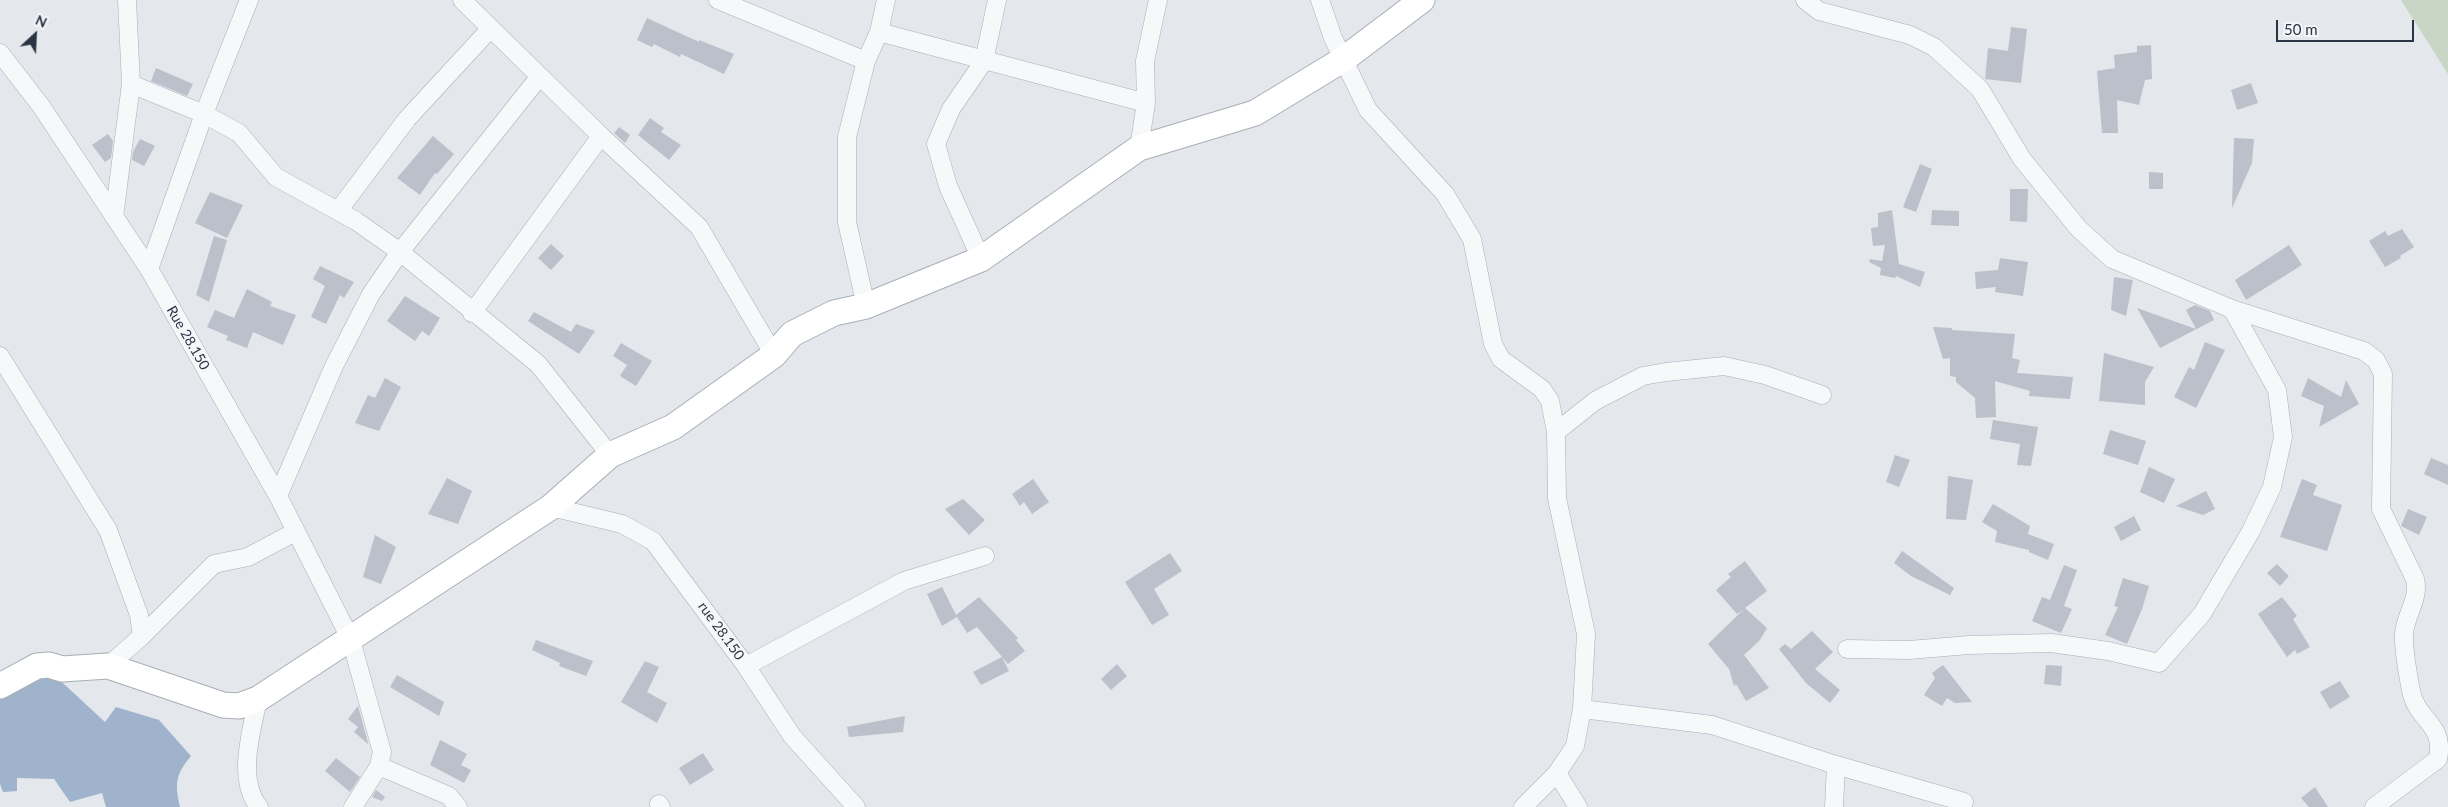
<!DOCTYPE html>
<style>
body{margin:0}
#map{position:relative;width:2448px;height:807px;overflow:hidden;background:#e4e7ec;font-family:Lato,sans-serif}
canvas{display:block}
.north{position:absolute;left:10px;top:10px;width:50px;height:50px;-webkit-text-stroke:4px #f4f6f9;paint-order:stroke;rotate:25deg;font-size:14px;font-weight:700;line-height:20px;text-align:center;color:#2b3445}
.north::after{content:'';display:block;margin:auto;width:18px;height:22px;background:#2b3445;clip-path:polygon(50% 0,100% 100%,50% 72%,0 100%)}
.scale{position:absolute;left:2276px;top:20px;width:138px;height:22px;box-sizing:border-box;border:2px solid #2b3445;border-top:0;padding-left:6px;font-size:15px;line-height:18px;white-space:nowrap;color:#2b3445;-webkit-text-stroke:4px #f4f6f9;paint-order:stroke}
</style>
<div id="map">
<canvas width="2448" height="807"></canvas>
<div class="north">N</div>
<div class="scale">50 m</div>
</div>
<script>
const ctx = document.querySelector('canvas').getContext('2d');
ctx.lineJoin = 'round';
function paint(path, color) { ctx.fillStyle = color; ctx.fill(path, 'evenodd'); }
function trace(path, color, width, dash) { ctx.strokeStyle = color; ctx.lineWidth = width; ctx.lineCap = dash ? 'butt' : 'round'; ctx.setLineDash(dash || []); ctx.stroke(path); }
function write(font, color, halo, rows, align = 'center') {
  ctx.font = font + ' Lato,sans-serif'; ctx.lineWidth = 4; ctx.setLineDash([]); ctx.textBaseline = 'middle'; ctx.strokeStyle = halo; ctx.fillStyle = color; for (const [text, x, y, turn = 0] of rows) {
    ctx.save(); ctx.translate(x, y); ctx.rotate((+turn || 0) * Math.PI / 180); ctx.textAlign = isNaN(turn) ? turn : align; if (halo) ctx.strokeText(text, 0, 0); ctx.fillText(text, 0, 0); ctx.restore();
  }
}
const green = new Path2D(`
 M 2401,0 L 2448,0 L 2448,74 Z`);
const water = new Path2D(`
 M 51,672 L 105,722 L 116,707 L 159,720 L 191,756 C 175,775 175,784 180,807 L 106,807 L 102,793 L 70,802 L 54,779 L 17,778 L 17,791 L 3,792 L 0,784 L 0,699 Z`);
const building = new Path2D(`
 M 647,18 L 699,42 L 699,40 L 734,54 L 724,74 L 681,54 L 680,57 L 654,44 L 652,47 L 637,40 Z
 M 2011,27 L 2027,29 L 2021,83 L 1985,79 L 1988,48 L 2008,51 Z
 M 2151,45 L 2152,79 L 2145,80 L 2139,105 L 2117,100 L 2118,133 L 2102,133 L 2097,71 L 2115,68 L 2114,55 L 2137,52 L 2137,46 Z
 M 156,68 L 193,84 L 187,96 L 151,81 Z
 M 2251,83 L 2258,103 L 2237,110 L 2231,90 Z
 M 650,118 L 664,128 L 661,132 L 681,145 L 669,160 L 638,135 Z
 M 619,127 L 630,135 L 625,143 L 614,133 Z
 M 108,134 L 113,141 L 111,158 L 105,162 L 92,145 Z
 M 433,136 L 454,154 L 437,174 L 435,173 L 420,195 L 397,178 Z
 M 2234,138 L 2254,139 L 2252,163 L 2232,208 Z
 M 140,139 L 155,146 L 144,166 L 132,160 L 133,152 Z
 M 1920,164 L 1932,169 L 1916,212 L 1903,207 Z
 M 2149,172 L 2163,173 L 2163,189 L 2149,189 Z
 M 2010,189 L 2028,189 L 2027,222 L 2010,221 Z
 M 210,192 L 243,205 L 227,238 L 195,223 Z
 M 1892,210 L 1899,264 L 1925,272 L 1920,287 L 1896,276 L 1895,278 L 1880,275 L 1881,268 L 1869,262 L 1870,259 L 1882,261 L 1885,245 L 1873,246 L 1871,228 L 1878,227 L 1878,213 Z
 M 1932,210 L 1959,211 L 1959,226 L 1931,225 Z
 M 2402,229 L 2414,247 L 2400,256 L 2401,258 L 2385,267 L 2369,241 L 2385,231 L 2388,236 Z
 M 214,236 L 227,240 L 209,302 L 196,295 Z
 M 551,244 L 564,256 L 551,270 L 538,258 Z
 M 2289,245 L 2302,265 L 2246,300 L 2235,280 Z
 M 2000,258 L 2028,262 L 2023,296 L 1995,292 L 1996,287 L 1976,289 L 1975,272 L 1998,270 Z
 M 320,266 L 354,282 L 344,298 L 340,295 L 326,324 L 311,317 L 325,286 L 313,279 Z
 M 2114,277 L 2133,280 L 2126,316 L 2111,310 Z
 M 247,289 L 272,302 L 270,306 L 296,315 L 283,345 L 253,332 L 247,348 L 226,340 L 228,336 L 207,327 L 215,310 L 234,318 Z
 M 405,296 L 440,318 L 429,336 L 422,331 L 415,341 L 387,321 Z
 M 2195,305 L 2210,311 L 2214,320 L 2160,348 L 2137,308 L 2196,329 L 2186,310 Z
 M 534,312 L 571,332 L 576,324 L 595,331 L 579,354 L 528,321 Z
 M 1933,327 L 1952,328 L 1952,330 L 2015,334 L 2012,358 L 2020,360 L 2017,373 L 2073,377 L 2070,399 L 2029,396 L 2030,391 L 1995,381 L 1996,417 L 1976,418 L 1975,398 L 1956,382 L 1956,377 L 1950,376 L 1950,358 L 1943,359 Z
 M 2205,342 L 2225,350 L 2196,408 L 2174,397 L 2189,367 L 2194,370 Z
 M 621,343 L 652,361 L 636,386 L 620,376 L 627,365 L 613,356 Z
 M 2104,353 L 2154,367 L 2145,382 L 2145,405 L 2099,401 Z
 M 385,378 L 401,387 L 379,431 L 355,423 L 368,395 L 375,398 Z
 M 2308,378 L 2341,397 L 2346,380 L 2359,404 L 2319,427 L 2324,406 L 2301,396 Z
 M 1993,420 L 2038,427 L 2031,466 L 2017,465 L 2020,444 L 1990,439 Z
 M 2110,430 L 2146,441 L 2138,465 L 2103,454 Z
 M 1895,455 L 1910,460 L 1899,487 L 1886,482 Z
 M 2431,458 L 2448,465 L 2448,485 L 2424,474 Z
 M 2149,467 L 2175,479 L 2164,503 L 2140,492 Z
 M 1948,476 L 1973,480 L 1966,520 L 1946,519 Z
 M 447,478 L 472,491 L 458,524 L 428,514 Z
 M 1033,479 L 1049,502 L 1032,514 L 1024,502 L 1020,506 L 1012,494 Z
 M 2302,479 L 2317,485 L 2313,495 L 2342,505 L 2327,551 L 2280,537 Z
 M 2206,491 L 2215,509 L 2203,515 L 2176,506 Z
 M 963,499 L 985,520 L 969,535 L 945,509 Z
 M 1993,504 L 2030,526 L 2028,534 L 2054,544 L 2048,560 L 2029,552 L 2029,550 L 1995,542 L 1997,531 L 1982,522 Z
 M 2408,509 L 2427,517 L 2419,535 L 2401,526 Z
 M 2134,516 L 2141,530 L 2121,541 L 2114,527 Z
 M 375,535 L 396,547 L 381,584 L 363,577 Z
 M 1902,551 L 1954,588 L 1950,595 L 1911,576 L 1894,563 Z
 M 1170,553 L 1182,571 L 1154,589 L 1169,615 L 1152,625 L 1125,582 Z
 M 1745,561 L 1767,591 L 1745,608 L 1767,628 L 1760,640 L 1744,655 L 1769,688 L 1746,701 L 1736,684 L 1734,686 L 1729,669 L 1708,644 L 1744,609 L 1737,614 L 1716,590 L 1731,577 L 1728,574 Z
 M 2277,564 L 2289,576 L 2280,586 L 2267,573 Z
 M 2064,565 L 2077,570 L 2064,606 L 2072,609 L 2061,633 L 2032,621 L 2042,597 L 2050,600 Z
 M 2123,578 L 2149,586 L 2142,609 L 2127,644 L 2105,635 L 2118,607 L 2114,606 Z
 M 942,587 L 956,615 L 979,597 L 1018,638 L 1016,640 L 1025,651 L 1008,664 L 977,627 L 967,633 L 957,617 L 942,626 L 927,594 Z
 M 2282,597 L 2297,616 L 2293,619 L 2310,647 L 2297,654 L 2295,650 L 2287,657 L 2258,614 Z
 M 1812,631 L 1833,652 L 1815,669 L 1840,690 L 1830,703 L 1806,683 L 1779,649 L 1785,644 L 1791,649 Z
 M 536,640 L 593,661 L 586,676 L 559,666 L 560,663 L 532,650 Z
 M 1002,657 L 1009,671 L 981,685 L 973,672 Z
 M 645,661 L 659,667 L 647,692 L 667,703 L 657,723 L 621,702 Z
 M 1117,664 L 1127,676 L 1111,690 L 1101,679 Z
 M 1943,665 L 1972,702 L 1955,703 L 1947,698 L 1942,706 L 1924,695 L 1935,678 L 1932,673 Z
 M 2046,665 L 2062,666 L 2061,686 L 2044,684 Z
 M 397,675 L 444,702 L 439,716 L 390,687 Z
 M 2340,681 L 2350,697 L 2330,709 L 2320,692 Z
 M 358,706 L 368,743 L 368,744 L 354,732 L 358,727 L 348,719 Z
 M 905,716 L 903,732 L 849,737 L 847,727 Z
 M 440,740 L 467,754 L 461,765 L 471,770 L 464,783 L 430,765 Z
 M 703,753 L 714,770 L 690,785 L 679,768 Z
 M 336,758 L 360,777 L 350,792 L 325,771 Z
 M 2315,787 L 2328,807 L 2309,807 L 2301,798 Z
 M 376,790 L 385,797 L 382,801 L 372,797 Z`);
const street = new Path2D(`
 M 127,0 L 131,84
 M 462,0 L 601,136 L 699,227 L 774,355
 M 718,0 L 866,61
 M 1320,0 L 1333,38 L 1368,110 L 1445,194 L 1472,239 L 1493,344 L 1501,359 L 1542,389 L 1550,401 L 1556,432 L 1557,498 L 1586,634 L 1582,709 L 1575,746 L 1557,773 L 1523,807
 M 1805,0 L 1819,11 L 1910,35 L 1934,47 L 1980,89 L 2022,159 L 2079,229 L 2112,259 L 2232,309 L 2364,351 L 2376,360 L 2383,374 L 2381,509 L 2415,579 C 2420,599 2405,615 2404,634 C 2403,647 2409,682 2412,695 C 2419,721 2445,725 2438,759 L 2374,807
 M 879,32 L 1146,103
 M 0,53 L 41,106 L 149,269 L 278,496 L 351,640 L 382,752 L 379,766 L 353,807
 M 1139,148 L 1146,103 L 1145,61 L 1158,0
 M 338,211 L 407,119 L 491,28
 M 114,217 L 131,84 L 204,114 L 239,133 L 276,177 L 356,221 L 400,252 L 538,364 L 610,455
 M 981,259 L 948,186 L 936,144 L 951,109 L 984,61 L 997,0
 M 149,269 L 204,114 L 249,0
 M 866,306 L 847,222 L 847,137 L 866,61 L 879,32 L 886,0
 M 472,313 L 601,136
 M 0,356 L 108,530 L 139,615 L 142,636
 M 1556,432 L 1595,401 L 1643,376 L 1666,372 L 1724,366 L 1765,375 L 1822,395
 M 278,496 L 334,366 L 371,294 L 400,252 L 540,76
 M 551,507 L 622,524 L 653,541 L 746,666 L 792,736 L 856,807
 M 1847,649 L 1909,650 L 1969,645 L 2051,643 L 2108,651 L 2159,663 L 2202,614 L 2251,531 L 2272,487 L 2283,437 L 2277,390 L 2232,309
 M 108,666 L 142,636 L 214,564 L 248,557 L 295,532
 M 746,666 L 904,581 L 985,556
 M 258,699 C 252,730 236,779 259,807
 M 1582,709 L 1712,725 L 1836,765 L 1964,802
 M 379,766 L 449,796 L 458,807
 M 1557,773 L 1578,807
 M 659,804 L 661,807
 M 1834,807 L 1836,765`);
const secondary = new Path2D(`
 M 0,686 L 37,666 L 49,665 L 62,669 L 108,666 L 223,705 L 239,706 L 258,699 L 551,507 L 610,455 L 673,427 L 774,355 L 792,334 L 834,313 L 866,306 L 981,259 L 1139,148 L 1255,113 L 1344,59 L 1422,0`);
const streetNames = [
 ["Rue 28.150",188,338,60],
 ["rue 28.150",721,631,54]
];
paint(green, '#c9d6c5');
paint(water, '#9fb4cc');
paint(building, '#bbc0ca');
trace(street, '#a9aeb7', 19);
trace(secondary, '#a9aeb7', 27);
trace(street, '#f7f8fa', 18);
trace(secondary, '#fff', 25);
write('14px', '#2b3445', '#f4f6f9', streetNames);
</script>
